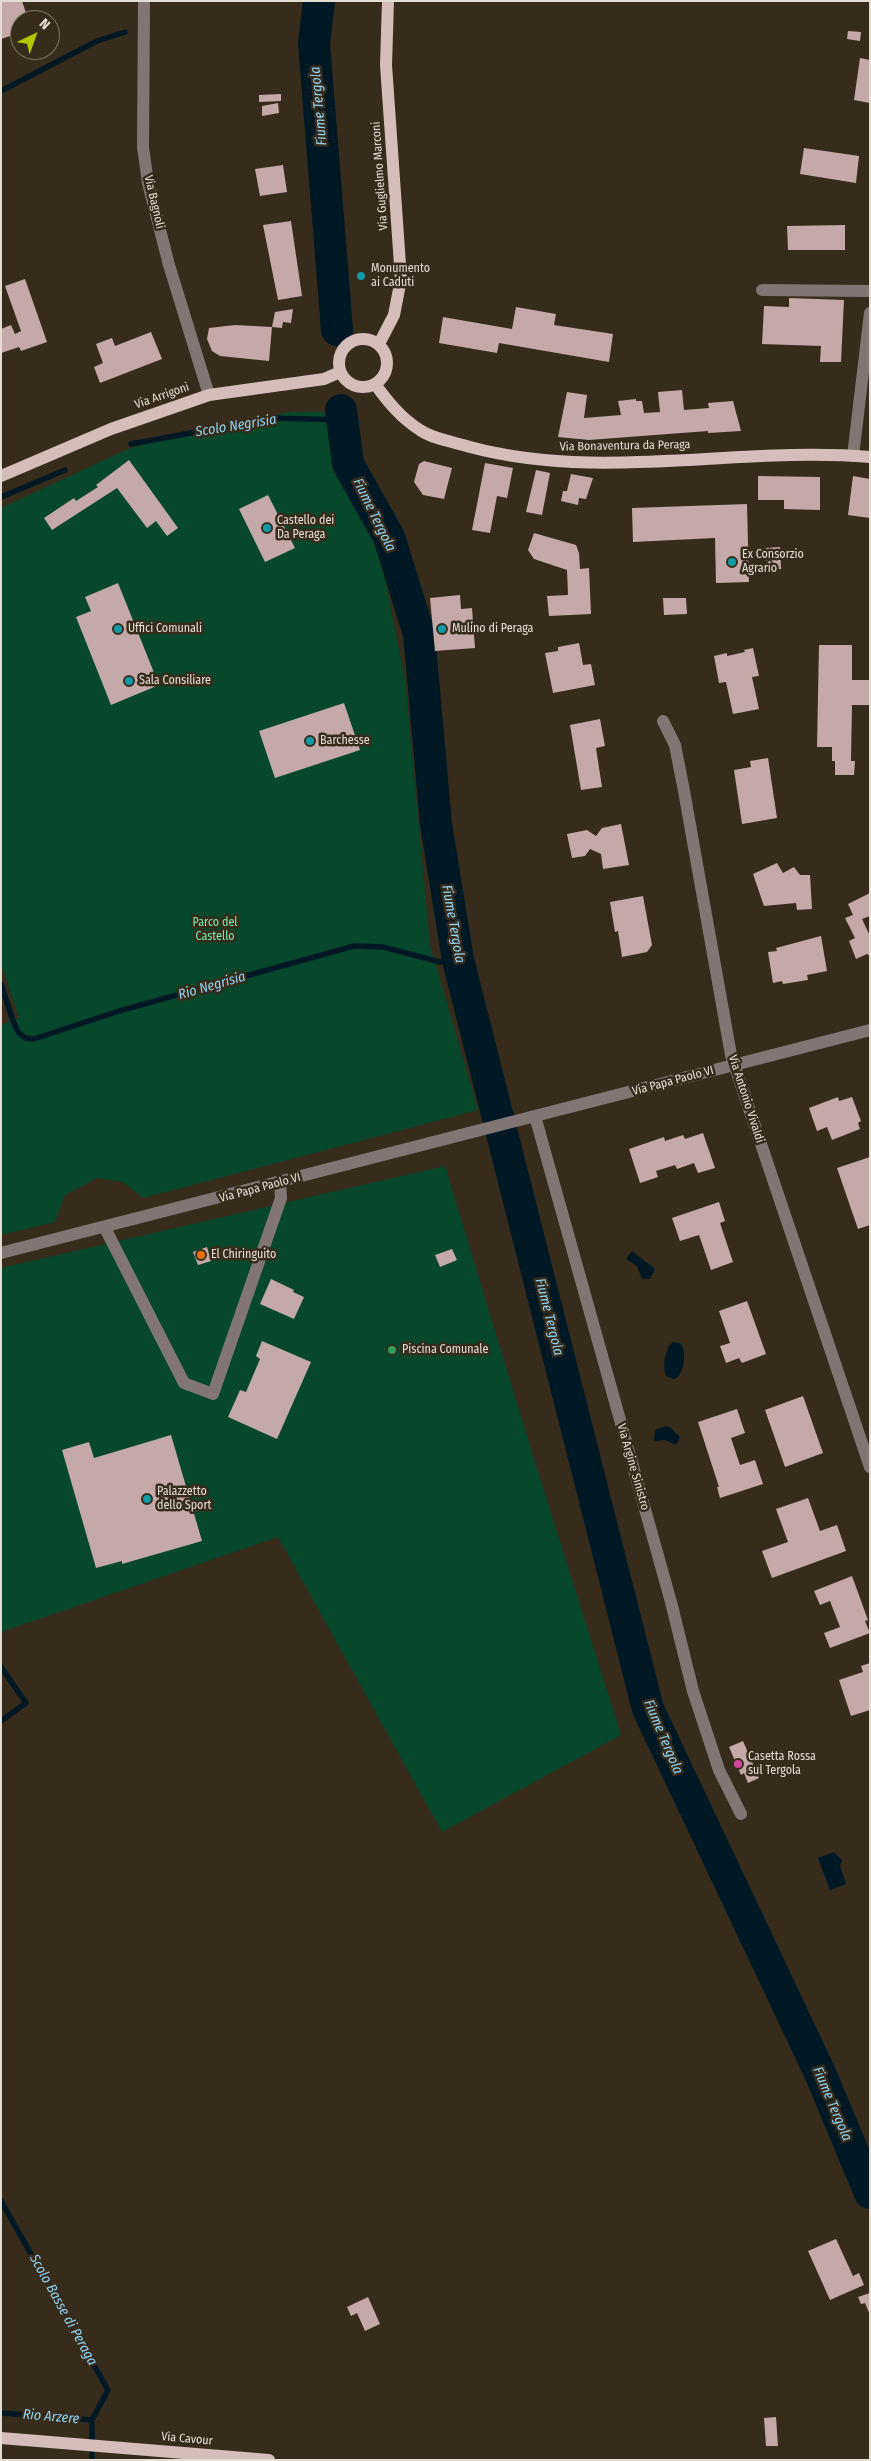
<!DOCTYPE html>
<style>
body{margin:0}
#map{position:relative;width:871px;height:2461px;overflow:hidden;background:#372c1b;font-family:"Fira Sans Condensed",sans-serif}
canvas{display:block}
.frame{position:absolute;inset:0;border:2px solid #e4ddd3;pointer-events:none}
.north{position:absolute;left:10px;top:10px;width:50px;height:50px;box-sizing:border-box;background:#372c1b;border:1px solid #7c7365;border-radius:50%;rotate:42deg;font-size:14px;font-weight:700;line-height:20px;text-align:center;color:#e4ddd3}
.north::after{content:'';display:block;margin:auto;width:18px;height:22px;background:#b1c500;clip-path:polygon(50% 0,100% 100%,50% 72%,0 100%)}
</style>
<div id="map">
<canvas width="871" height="2461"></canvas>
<div class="frame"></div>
<div class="north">N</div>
</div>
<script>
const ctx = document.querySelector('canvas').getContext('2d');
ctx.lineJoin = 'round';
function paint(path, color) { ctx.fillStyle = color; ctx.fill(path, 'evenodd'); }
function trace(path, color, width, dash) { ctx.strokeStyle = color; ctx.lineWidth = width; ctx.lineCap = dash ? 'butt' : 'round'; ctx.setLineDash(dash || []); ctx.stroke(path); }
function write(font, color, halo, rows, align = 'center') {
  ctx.font = font + ' "Fira Sans Condensed",sans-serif'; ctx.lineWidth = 5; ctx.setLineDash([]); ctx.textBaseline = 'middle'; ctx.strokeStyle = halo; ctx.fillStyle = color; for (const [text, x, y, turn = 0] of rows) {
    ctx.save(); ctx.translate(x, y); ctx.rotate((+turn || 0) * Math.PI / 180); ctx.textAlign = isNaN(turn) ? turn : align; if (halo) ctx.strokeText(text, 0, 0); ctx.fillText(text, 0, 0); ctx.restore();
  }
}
const green = new Path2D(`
 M 290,412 L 324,412 L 338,469 L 377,540 L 405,679 L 430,945 L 478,1110 L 143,1198 L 123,1182 L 97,1178 L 65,1195 L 55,1222 L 1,1235 L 1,1025 L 19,1018 L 1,963 L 1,508 L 128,449 L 215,425 Z
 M 445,1166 L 533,1456 L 621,1735 L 442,1832 L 278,1537 L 1,1632 L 1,1268 Z`);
const water = new Path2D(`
 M 632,1251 L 655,1269 L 650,1279 L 642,1279 L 637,1266 L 626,1259 Z
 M 673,1342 L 680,1343 C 687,1350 685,1376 674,1379 L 666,1376 C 662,1367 665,1348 673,1342 Z
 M 665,1426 L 671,1428 L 680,1437 L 676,1445 L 665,1440 L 654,1441 L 655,1430 Z
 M 834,1852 L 842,1860 L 840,1866 L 846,1884 L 830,1890 L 818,1858 Z`);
const stream = new Path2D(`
 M 1,91 L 97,41 L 125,32
 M 131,444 L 273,418 L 341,420
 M 1,497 L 65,470
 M 1,984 L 13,1021 L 18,1032 L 25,1038 L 34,1039 L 119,1011 L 354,946 L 383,947 L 440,962 L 458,960
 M 1,1667 L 26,1703 L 1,1721
 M 1,2201 L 108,2390 L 92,2420
 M 1,2413 L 92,2420 L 92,2460`);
const river = new Path2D(`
 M 319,1 L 314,43 L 337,330
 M 341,410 L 348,464 L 389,537 L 419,634 L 436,824 L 458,960 L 648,1709 L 820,2073 L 870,2193`);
const building = new Path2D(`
 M 1,1 L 22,1 L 27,16 L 35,13 L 37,20 L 20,20 L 20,33 L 1,39 Z
 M 848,31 L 861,32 L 860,41 L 847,39 Z
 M 860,58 L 870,60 L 870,103 L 854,100 Z
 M 281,94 L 281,101 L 259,102 L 259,95 Z
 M 278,103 L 279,113 L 262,116 L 262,106 Z
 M 804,148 L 859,156 L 856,183 L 800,174 Z
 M 283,165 L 287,192 L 260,196 L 255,169 Z
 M 291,221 L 302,296 L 278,300 L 263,225 Z
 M 845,225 L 845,250 L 788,250 L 787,226 Z
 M 25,279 L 47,342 L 21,351 L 19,347 L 1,353 L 1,329 L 11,325 L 15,334 L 21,331 L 5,286 Z
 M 789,298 L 844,300 L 841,362 L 820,362 L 821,346 L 762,344 L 764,306 L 789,307 Z
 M 516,307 L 556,314 L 554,325 L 613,334 L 609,362 L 499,343 L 497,353 L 439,343 L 443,317 L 512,329 Z
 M 293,309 L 291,323 L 283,322 L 282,328 L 272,327 L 269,361 L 220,356 L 212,351 L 207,339 L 209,328 L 235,325 L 272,327 L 275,312 Z
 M 151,332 L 162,359 L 100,383 L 94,367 L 103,363 L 96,344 L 112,338 L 115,346 Z
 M 682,390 L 684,410 L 709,408 L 708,403 L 733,401 L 741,431 L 708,433 L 708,431 L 589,440 L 558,437 L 567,392 L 587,395 L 584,418 L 621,415 L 618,401 L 636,399 L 636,401 L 642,401 L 644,413 L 660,412 L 658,392 Z
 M 129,460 L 178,528 L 167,536 L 156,521 L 147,528 L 117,488 L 52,530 L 44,518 L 74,498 L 76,501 L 98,487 L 96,485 Z
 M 424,461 L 452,468 L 444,499 L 423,495 L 414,482 L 419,464 Z
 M 485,463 L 513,468 L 507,498 L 497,496 L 490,533 L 472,530 Z
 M 536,470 L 550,473 L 542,515 L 526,512 Z
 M 571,474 L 593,478 L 586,499 L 579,498 L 578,505 L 561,501 L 563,491 L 567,491 Z
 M 758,476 L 820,477 L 820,510 L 784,509 L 784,500 L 758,500 Z
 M 853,476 L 870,479 L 870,518 L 848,515 Z
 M 268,495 L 295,548 L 265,562 L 239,509 Z
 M 747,504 L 749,582 L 716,583 L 715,538 L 633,542 L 632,508 Z
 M 534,533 L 576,545 L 579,553 L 580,569 L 589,568 L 591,614 L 549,616 L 547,596 L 568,595 L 567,570 L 534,559 L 528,550 Z
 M 780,547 L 781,569 L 767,570 L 766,548 Z
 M 118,583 L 159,685 L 111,705 L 76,617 L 91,611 L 85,597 Z
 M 460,595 L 461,609 L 472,608 L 475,648 L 435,651 L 430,598 Z
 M 663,598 L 686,598 L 687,614 L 664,615 Z
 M 579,643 L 583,665 L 591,664 L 595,685 L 553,693 L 545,653 L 558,651 L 558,647 Z
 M 819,645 L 852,645 L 852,680 L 870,680 L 870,705 L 852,705 L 851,761 L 855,761 L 854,775 L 835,775 L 835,761 L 832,761 L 832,747 L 817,747 Z
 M 753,648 L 759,676 L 752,677 L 759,709 L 733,714 L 726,682 L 719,683 L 714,656 L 727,653 L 727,656 L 745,652 L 744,650 Z
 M 344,703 L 360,750 L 275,778 L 259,731 Z
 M 600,719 L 605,746 L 596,748 L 602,787 L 581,790 L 570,725 Z
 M 768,758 L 777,818 L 742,824 L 734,770 L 751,767 L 750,761 Z
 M 621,824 L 629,865 L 603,869 L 601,854 L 590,849 L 585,856 L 572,858 L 567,834 L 587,830 L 596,836 L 602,828 Z
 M 777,863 L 783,873 L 794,867 L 800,875 L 810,875 L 812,909 L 797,910 L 796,903 L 764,906 L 753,874 Z
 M 870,893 L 870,916 L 862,919 L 870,936 L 870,956 L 867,954 L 856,959 L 849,941 L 855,938 L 845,918 L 853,915 L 848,904 Z
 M 643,896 L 652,945 L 647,952 L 622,957 L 618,931 L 615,932 L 610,902 Z
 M 821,936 L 827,971 L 807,975 L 808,980 L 783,984 L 782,981 L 773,983 L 768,952 L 777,951 L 776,948 Z
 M 838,1097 L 839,1101 L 852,1097 L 861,1121 L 858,1123 L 860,1129 L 832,1140 L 827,1127 L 817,1131 L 809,1108 Z
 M 703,1133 L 715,1168 L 698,1173 L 694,1163 L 677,1169 L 675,1165 L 656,1171 L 658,1177 L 640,1183 L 629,1149 L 664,1137 L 665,1141 L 683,1135 L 685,1139 Z
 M 870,1157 L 870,1225 L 858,1229 L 837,1168 Z
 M 719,1202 L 725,1221 L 720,1223 L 733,1262 L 711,1270 L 699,1235 L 680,1241 L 672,1218 Z
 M 207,1247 L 211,1261 L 198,1265 L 193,1252 Z
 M 452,1249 L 457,1260 L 440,1267 L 435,1255 Z
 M 271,1279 L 294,1290 L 293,1292 L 304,1297 L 294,1319 L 260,1304 Z
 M 747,1301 L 766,1354 L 742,1363 L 739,1358 L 726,1363 L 720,1346 L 730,1343 L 719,1311 Z
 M 262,1341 L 311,1362 L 277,1439 L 228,1417 L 240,1390 L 246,1392 L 260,1359 L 256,1356 Z
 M 803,1396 L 823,1453 L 785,1467 L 765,1410 Z
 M 737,1409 L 745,1433 L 731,1438 L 740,1465 L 755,1460 L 763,1484 L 720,1498 L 717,1487 L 719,1487 L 698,1422 Z
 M 171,1435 L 202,1541 L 122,1564 L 122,1561 L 96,1568 L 62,1450 L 89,1442 L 94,1458 Z
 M 808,1498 L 820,1531 L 837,1525 L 846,1551 L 772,1578 L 762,1551 L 788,1542 L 776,1509 Z
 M 852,1576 L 868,1620 L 865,1621 L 870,1633 L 830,1648 L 824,1633 L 840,1627 L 830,1601 L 820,1605 L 814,1591 Z
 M 870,1663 L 870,1710 L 851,1716 L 839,1680 L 863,1672 L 861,1666 Z
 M 743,1741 L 759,1778 L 748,1783 L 744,1773 L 741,1775 L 729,1747 Z
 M 836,2239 L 853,2276 L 859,2273 L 864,2285 L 830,2300 L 808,2251 Z
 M 870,2293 L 870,2315 L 865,2303 L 861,2304 L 858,2297 Z
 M 368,2297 L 380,2324 L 365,2331 L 357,2313 L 351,2316 L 347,2307 Z
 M 776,2417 L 778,2446 L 766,2446 L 764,2418 Z`);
const minor = new Path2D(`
 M 144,1 L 143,147 L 148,183 L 169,265 L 209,395
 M 762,290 L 870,291
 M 853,456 L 870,313
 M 663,721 L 675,745 L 684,791 L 731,1055 L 870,1467
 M 535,1116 L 671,1602 L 693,1691 L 719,1770 L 741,1814
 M 105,1228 L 184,1383 L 213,1394 L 281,1198 L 280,1183
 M 1,1253 L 870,1030`);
const major = new Path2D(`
 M339 363a24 24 0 1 1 48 0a24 24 0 1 1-48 0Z
 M 379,344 L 394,315 L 401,279 L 386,65 L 388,1
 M 375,384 C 388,402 401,418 420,430 C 433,439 454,442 470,447 C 601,482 737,446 870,457
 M 1,476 L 111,429 L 209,395 L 324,379 L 340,372
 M 1,2438 L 269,2460`);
const markers = [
 [361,276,5,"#0f9aa8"],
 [267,528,5,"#0f9aa8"],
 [732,562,5,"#0f9aa8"],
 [118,629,5,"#0f9aa8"],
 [442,629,5,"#0f9aa8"],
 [129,681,5,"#0f9aa8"],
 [310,741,5,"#0f9aa8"],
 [201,1255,5,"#e8710a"],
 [392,1350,5,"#2e9e5b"],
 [147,1499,5,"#0f9aa8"],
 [738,1764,5,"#d1479c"]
];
const streetNames = [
 ["Via Guglielmo Marconi",380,176,-94],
 ["Via Bagnoli",154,202,77],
 ["Via Arrigoni",162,396,-19],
 ["Via Bonaventura da Peraga",625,446,-1],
 ["Via Papa Paolo VI",673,1081,-15],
 ["Via Antonio Vivaldi",746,1099,72],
 ["Via Papa Paolo VI",260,1188,-15],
 ["Via Argine Sinistro",633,1467,74],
 ["Via Cavour",187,2439,5]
];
const poiNames = [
 ["Monumento",371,269],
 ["ai Caduti",371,283],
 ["Castello dei",277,521],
 ["Da Peraga",277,535],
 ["Ex Consorzio",742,555],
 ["Agrario",742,569],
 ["Uffici Comunali",128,629],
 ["Mulino di Peraga",452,629],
 ["Sala Consiliare",139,681],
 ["Barchesse",320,741],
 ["El Chiringuito",211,1255],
 ["Piscina Comunale",402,1350],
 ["Palazzetto",157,1492],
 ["dello Sport",157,1506],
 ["Casetta Rossa",748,1757],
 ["sul Tergola",748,1771]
];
const parkNames = [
 ["Parco del",215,923],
 ["Castello",215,937]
];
const waterNames = [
 ["Fiume Tergola",319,106,-95],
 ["Scolo Negrisia",236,426,-9],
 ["Fiume Tergola",374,515,64],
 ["Fiume Tergola",453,924,80],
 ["Rio Negrisia",212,986,-16],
 ["Fiume Tergola",549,1317,76],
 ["Fiume Tergola",663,1737,67],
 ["Fiume Tergola",832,2104,67],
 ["Scolo Basse di Peraga",63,2310,61],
 ["Rio Arzere",51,2417,5]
];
paint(green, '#07472c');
paint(water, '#001824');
trace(stream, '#001824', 5.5);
trace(river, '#001824', 32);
paint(building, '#c4a9a8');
trace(minor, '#817674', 12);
trace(major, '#d5bdba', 12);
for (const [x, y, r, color] of markers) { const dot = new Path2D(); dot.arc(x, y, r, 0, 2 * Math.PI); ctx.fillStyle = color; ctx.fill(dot); trace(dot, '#372c1b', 2); }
write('12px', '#e4ddd3', '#372c1b', streetNames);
write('12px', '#e4ddd3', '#372c1b', poiNames, 'left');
write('12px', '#7be9ae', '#372c1b', parkNames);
write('italic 14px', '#91d3f3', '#372c1b', waterNames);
</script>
